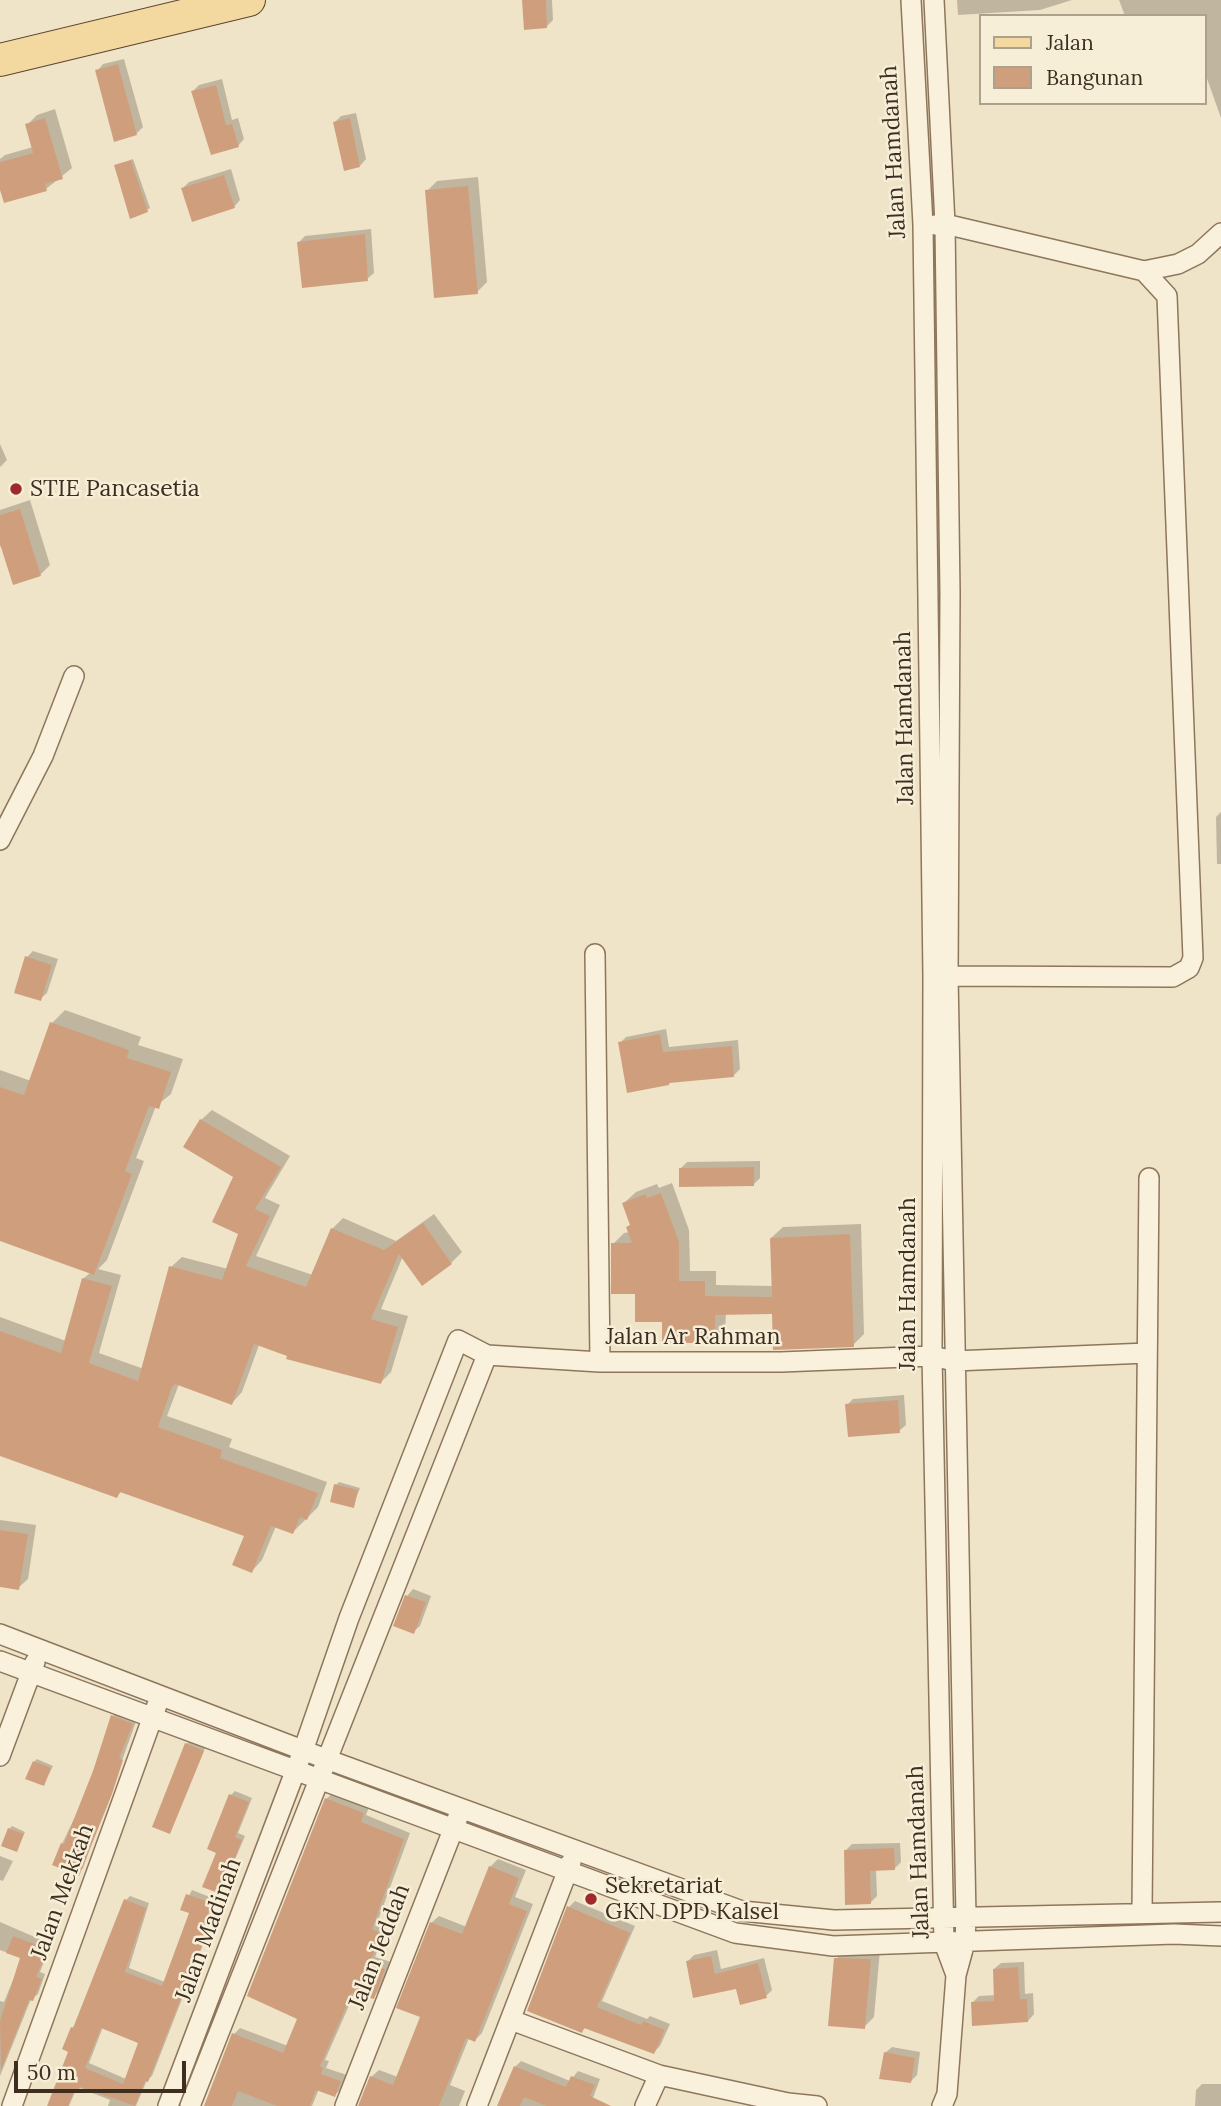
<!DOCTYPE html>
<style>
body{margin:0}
#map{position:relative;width:1221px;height:2106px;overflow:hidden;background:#f0e4c8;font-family:Lora,serif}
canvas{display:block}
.legend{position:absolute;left:979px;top:14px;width:228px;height:91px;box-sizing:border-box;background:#f7eed8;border:2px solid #ada18e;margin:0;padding:9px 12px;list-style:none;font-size:21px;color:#3d2e20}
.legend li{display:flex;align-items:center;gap:14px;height:35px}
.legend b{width:35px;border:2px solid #ada18e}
.scale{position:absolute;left:14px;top:2061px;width:172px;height:32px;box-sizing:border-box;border:4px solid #3d2e20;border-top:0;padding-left:9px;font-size:21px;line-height:24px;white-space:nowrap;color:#3d2e20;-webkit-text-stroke:5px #f7eed8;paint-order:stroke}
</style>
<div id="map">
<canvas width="1221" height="2106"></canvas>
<ul class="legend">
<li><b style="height:9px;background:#f3d9a0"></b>Jalan</li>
<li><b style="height:19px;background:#cf9f7d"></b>Bangunan</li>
</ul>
<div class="scale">50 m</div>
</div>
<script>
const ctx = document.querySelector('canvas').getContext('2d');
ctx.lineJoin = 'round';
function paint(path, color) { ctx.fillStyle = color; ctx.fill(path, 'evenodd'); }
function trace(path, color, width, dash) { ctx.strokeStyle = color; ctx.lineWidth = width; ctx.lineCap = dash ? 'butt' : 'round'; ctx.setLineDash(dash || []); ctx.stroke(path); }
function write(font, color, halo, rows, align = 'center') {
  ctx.font = font + ' Lora,serif'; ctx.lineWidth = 5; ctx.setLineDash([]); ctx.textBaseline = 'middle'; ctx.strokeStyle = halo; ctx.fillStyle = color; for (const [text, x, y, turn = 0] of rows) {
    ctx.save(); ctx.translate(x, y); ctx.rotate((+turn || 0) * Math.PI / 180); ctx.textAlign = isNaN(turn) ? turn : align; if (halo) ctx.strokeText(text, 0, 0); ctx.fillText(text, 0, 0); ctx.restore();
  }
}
const shadow = new Path2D(`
 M 524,0 L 552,0 L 553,20 L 547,26 Z
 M 957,0 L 1072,0 L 1040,10 L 958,15 Z
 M 1119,0 L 1221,0 L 1221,118 L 1205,73 L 1205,16 L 1125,16 Z
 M 124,59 L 143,127 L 136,134 L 97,71 L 103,64 Z
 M 222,79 L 232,120 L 238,118 L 244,139 L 238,146 L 193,91 L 199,85 Z
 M 55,109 L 72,168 L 46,189 L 0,184 L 0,159 L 5,155 L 33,147 L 27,125 L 37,115 Z
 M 356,113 L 366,159 L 360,166 L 335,122 L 341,116 Z
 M 133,159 L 150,208 L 147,210 L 116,166 Z
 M 231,169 L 240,200 L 234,207 L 183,188 L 189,182 Z
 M 478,177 L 487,282 L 477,292 L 427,191 L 437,181 Z
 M 371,229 L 374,273 L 367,279 L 299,242 L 305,236 Z
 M 0,444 L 7,460 L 0,467 Z
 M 30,500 L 50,565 L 40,575 L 0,546 L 0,510 Z
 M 1221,812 L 1221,864 L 1217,864 L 1216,817 Z
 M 33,951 L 58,959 L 47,993 L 40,999 L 27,957 Z
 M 65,1010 L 141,1037 L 138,1045 L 183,1059 L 171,1094 L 156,1106 L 136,1158 L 144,1161 L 107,1260 L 98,1269 L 121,1275 L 99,1353 L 144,1369 L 171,1267 L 182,1257 L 228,1269 L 240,1233 L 235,1177 L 201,1120 L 212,1110 L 290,1156 L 265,1198 L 280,1205 L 256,1256 L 313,1275 L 332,1229 L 343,1218 L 396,1241 L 434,1214 L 462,1252 L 451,1263 L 403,1256 L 381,1309 L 408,1316 L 391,1372 L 381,1382 L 259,1345 L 242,1392 L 232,1403 L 179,1384 L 167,1416 L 232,1439 L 229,1447 L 327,1482 L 318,1507 L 293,1532 L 276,1526 L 262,1560 L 252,1571 L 246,1535 L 122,1491 L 117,1496 L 0,1454 L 0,1317 L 66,1341 L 84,1278 L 91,1272 L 0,1239 L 0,1070 L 31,1081 L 52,1023 Z
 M 666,1029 L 669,1047 L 738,1040 L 740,1069 L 734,1075 L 672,1081 L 669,1084 L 620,1043 L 626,1037 Z
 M 760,1161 L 760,1178 L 754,1184 L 681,1168 L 687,1162 Z
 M 672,1183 L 689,1230 L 690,1271 L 716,1271 L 716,1285 L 773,1286 L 771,1238 L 783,1227 L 861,1224 L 864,1334 L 853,1345 L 774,1313 L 726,1313 L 725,1330 L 714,1341 L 663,1321 L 637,1292 L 613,1244 L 624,1233 L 630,1232 L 632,1224 L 624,1203 L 636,1192 L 657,1184 L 659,1188 Z
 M 904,1395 L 906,1425 L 899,1431 L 847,1405 L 853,1399 Z
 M 339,1482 L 360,1488 L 353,1506 L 336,1485 Z
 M 0,1520 L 36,1525 L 28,1579 L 18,1588 L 0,1585 Z
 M 413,1589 L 431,1596 L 420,1626 L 413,1632 L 395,1625 L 407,1596 Z
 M 118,1711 L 137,1719 L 83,1868 L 78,1874 L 62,1844 L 84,1798 L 113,1716 Z
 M 189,1742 L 205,1748 L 170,1832 L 186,1744 Z
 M 37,1759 L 53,1766 L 44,1784 L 34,1762 Z
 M 235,1791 L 252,1798 L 238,1833 L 245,1836 L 221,1892 L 219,1852 L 231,1795 Z
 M 333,1793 L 369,1807 L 366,1815 L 410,1833 L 377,1923 L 387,1926 L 375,1957 L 391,1962 L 379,1991 L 373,1997 L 355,1992 L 325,2060 L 329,2061 L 326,2068 L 347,2075 L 341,2089 L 335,2095 L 319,2089 L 312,2106 L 208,2106 L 234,2034 L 240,2028 L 288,2046 L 299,2018 L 326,1799 Z
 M 12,1826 L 25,1832 L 16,1850 L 9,1829 Z
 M 900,1843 L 901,1862 L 894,1869 L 876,1869 L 877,1896 L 870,1903 L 846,1850 L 852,1844 Z
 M 0,1856 L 13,1861 L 3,1881 L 0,1880 Z
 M 498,1859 L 526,1870 L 515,1897 L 533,1904 L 482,2033 L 475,2040 L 469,2038 L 450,2085 L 465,2091 L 459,2106 L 360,2106 L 371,2077 L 379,2070 L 398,2077 L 422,2016 L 431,1923 L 439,1916 L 467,1927 L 490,1867 Z
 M 192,1890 L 215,1899 L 205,1925 L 210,1927 L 152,2076 L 147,2080 L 136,2106 L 108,2106 L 110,2100 L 77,2087 L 69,2106 L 48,2106 L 70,2051 L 72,2028 L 78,2022 L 126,1900 L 130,1896 L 149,1903 L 129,1968 L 165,1982 L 191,1912 L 182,1909 ZM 103,2027 L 141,2042 L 126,2079 L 89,2063 Z
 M 575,1901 L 635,1926 L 602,2001 L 647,2019 L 650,2016 L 670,2024 L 660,2046 L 654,2052 L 586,2027 L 582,2031 L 569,1907 Z
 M 0,1922 L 51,1944 L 40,1972 L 45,1974 L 38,1994 L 31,1999 L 0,2076 L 0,2001 L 4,2002 L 22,1958 L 0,1950 Z
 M 846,1949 L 880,1950 L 874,2017 L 864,2027 L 836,1959 Z
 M 717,1950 L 721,1969 L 764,1958 L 772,1990 L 766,1996 L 737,1987 L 688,1961 L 694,1955 Z
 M 1024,1962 L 1025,1994 L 1033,1993 L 1034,2014 L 1028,2021 L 972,2003 L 979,1996 L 996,1995 L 994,1969 L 1001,1963 Z
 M 892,2047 L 920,2052 L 917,2075 L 910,2082 L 885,2053 Z
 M 521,2061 L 570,2081 L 578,2071 L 600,2079 L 590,2106 L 500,2106 L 515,2067 Z
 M 1202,2084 L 1221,2084 L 1221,2106 L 1195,2106 L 1196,2090 Z`);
const building = new Path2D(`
 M 522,0 L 546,0 L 547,28 L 524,30 Z
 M 118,64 L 137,135 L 114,142 L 95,70 Z
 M 216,85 L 226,125 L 232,124 L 239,147 L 211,155 L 191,91 Z
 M 45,118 L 63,179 L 45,184 L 47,191 L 4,203 L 0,190 L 0,162 L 33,153 L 25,124 Z
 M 350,118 L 360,167 L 344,171 L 333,122 Z
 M 131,160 L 148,212 L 130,219 L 114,165 Z
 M 224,175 L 235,208 L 192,222 L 181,188 Z
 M 468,186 L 478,294 L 434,298 L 425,190 Z
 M 365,234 L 368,281 L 302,288 L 297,242 Z
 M 20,509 L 41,576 L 13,585 L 0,544 L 0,515 Z
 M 25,956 L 52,965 L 41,1001 L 14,993 Z
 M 50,1022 L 129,1050 L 127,1058 L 171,1072 L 159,1109 L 149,1106 L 125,1171 L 132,1174 L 94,1275 L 0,1241 L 0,1087 L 24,1095 Z
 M 660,1034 L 663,1052 L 732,1046 L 734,1077 L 669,1083 L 669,1085 L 627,1093 L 618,1042 Z
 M 200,1119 L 281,1167 L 255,1209 L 270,1216 L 246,1266 L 306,1287 L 331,1228 L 384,1250 L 423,1223 L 452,1264 L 422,1286 L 399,1254 L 371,1319 L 398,1327 L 381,1384 L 286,1359 L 287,1356 L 254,1344 L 232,1405 L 175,1384 L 172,1387 L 158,1427 L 222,1450 L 220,1458 L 318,1493 L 307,1520 L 300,1517 L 293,1534 L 271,1526 L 252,1573 L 232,1565 L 244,1536 L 120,1492 L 117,1498 L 0,1456 L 0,1331 L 61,1353 L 82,1278 L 112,1286 L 89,1363 L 138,1381 L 169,1266 L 222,1280 L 238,1234 L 212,1222 L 233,1177 L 183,1147 Z
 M 754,1167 L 754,1186 L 679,1187 L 679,1168 Z
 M 661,1193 L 679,1242 L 679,1281 L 705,1281 L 705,1296 L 772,1297 L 770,1238 L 850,1234 L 854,1347 L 773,1350 L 772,1314 L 715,1315 L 715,1343 L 662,1343 L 662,1322 L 635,1322 L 635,1294 L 611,1294 L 611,1243 L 632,1243 L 626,1227 L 630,1225 L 622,1203 L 646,1194 L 647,1198 Z
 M 898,1400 L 900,1433 L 848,1437 L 845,1404 Z
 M 334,1484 L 358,1490 L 354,1508 L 330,1502 Z
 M 0,1530 L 28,1534 L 19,1590 L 0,1587 Z
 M 405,1595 L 426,1602 L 414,1634 L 393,1626 Z
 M 111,1715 L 133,1724 L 119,1758 L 123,1760 L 112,1794 L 79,1876 L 52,1865 L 61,1843 L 64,1844 L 93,1771 Z
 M 185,1743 L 204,1751 L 170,1834 L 152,1827 Z
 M 33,1761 L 51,1768 L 44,1786 L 25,1779 Z
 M 229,1794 L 249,1802 L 235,1837 L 242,1840 L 221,1894 L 202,1887 L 216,1853 L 207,1849 Z
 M 325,1798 L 364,1813 L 361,1822 L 404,1839 L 372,1929 L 381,1933 L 370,1963 L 385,1969 L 374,1999 L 352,1993 L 320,2066 L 323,2068 L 321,2074 L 341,2081 L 335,2097 L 316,2090 L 310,2106 L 277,2106 L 238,2091 L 232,2106 L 204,2106 L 232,2033 L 283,2053 L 297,2019 L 247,1996 Z
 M 8,1828 L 24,1834 L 17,1852 L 1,1846 Z
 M 894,1848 L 895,1870 L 870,1871 L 871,1904 L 845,1905 L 844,1850 Z
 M 489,1866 L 519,1878 L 509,1904 L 527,1911 L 475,2042 L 466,2038 L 439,2106 L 358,2106 L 370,2076 L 393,2085 L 420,2017 L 396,2008 L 430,1922 L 462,1934 Z
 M 186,1894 L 212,1903 L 202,1930 L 207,1932 L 148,2082 L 145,2081 L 135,2106 L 80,2087 L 79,2090 L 75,2089 L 68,2106 L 47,2106 L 68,2052 L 62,2049 L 71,2027 L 73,2028 L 124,1899 L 146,1908 L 125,1972 L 162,1986 L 189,1913 L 180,1910 ZM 101,2028 L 138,2043 L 123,2084 L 85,2068 Z
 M 567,1906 L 630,1933 L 597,2007 L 641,2025 L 643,2021 L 665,2030 L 654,2054 L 584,2028 L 582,2033 L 527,2011 Z
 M 13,1936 L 48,1949 L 36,1977 L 42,1979 L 33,2001 L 29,2000 L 1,2070 L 0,2021 L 20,1958 L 6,1953 Z
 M 711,1956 L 715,1974 L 758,1963 L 767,1998 L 740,2005 L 736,1989 L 693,1998 L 686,1961 Z
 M 834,1958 L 871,1959 L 865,2029 L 828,2026 Z
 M 1018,1967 L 1020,1999 L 1027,1999 L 1028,2022 L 972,2026 L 971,2002 L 994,2001 L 993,1969 Z
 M 884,2052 L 915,2058 L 911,2083 L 879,2079 Z
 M 514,2066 L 566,2087 L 571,2076 L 595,2085 L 590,2096 L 611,2106 L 546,2106 L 524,2097 L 520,2106 L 497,2106 Z`);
const minor = new Path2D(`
 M 911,0 L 923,225 L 933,976 L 932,1356 L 944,1943 L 956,1975
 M 934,0 L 945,224 L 950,593 L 948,976 L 966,1917 L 965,1942 L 956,1975 L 947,2094 L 942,2106
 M 935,225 L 945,224 L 1144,271 L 1178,264 L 1198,254 L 1221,233
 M 0,840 L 43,756 L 74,676
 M 595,954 L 600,1362
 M 948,976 L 1173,977 L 1189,968 L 1193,958 L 1167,296 L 1144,271
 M 0,1634 L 326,1759 L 742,1911 L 834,1920 L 1221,1912
 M 0,1661 L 735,1933 L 833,1946 L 1174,1934 L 1221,1936
 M 0,1756 L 35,1662
 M 1142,1912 L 1149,1178
 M 511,2020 L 659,2075
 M 12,2106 L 157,1705
 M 168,2106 L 304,1748 L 349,1618 L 458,1340 L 487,1355 L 600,1362 L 781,1362 L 932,1356 L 954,1361 L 1147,1353
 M 190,2106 L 487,1355
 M 345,2106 L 458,1817
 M 477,2106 L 571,1862
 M 645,2106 L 659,2075 L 788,2103 L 817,2106`);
const primary = new Path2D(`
 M 0,60 L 249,0`);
const markers = [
 [16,489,7,"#9e2a2b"],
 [591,1899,7,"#9e2a2b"]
];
const streetNames = [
 ["Jalan Hamdanah",894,152,-93],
 ["Jalan Hamdanah",905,718,-91],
 ["Jalan Hamdanah",908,1284,-90],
 ["Jalan Ar Rahman",693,1337],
 ["Jalan Hamdanah",919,1852,-92],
 ["Jalan Mekkah",63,1892,-70],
 ["Jalan Madinah",209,1930,-70],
 ["Jalan Jeddah",380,1947,-69]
];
const poiNames = [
 ["STIE Pancasetia",30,489],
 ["Sekretariat",605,1886],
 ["GKN DPD Kalsel",605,1912]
];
paint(shadow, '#0003');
paint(building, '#cf9f7d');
trace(minor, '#8d765c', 22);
trace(primary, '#5b4430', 34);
trace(minor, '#faf1dc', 19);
trace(primary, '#f3d9a0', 32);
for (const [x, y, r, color] of markers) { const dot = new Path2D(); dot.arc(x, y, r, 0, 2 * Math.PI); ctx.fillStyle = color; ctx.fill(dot); trace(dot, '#f7eed8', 2.5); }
write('23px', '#3d2e20', '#f7eed8', streetNames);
write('23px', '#3d2e20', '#f7eed8', poiNames, 'left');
</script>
